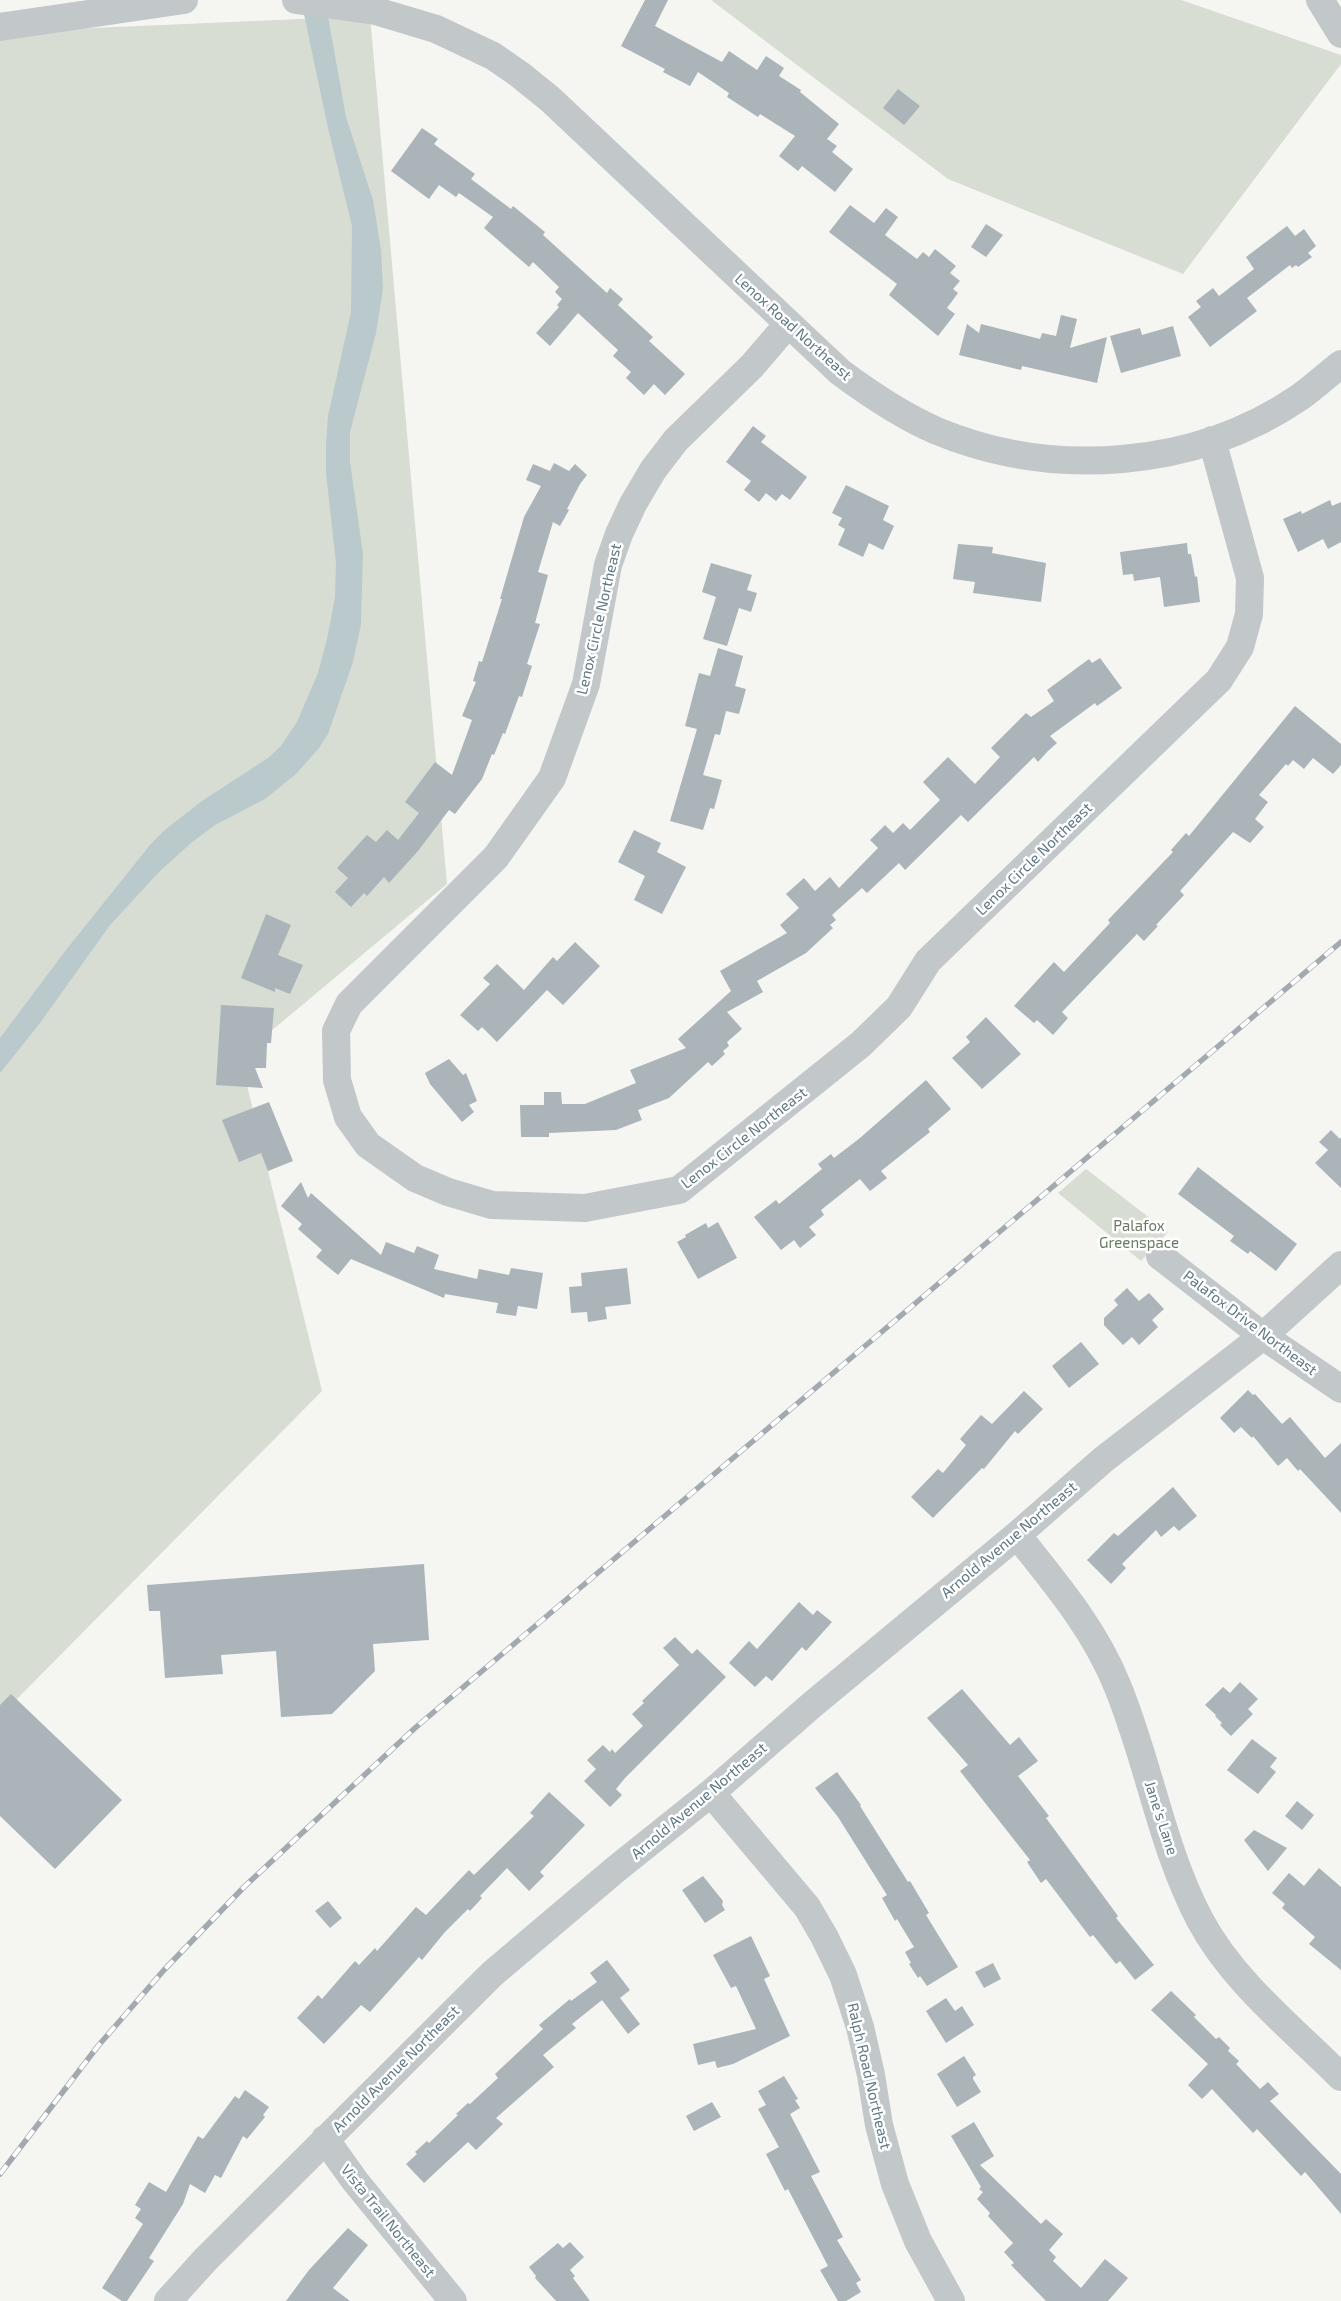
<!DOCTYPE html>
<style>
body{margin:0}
canvas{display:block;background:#f5f5f1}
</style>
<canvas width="1341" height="2301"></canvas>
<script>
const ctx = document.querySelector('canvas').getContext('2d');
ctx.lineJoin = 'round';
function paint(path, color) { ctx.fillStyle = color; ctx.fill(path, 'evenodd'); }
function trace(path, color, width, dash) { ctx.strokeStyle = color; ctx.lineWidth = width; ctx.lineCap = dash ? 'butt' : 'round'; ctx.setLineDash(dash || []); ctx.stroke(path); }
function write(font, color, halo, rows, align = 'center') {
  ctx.font = font + ' "Exo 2",sans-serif'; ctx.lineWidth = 5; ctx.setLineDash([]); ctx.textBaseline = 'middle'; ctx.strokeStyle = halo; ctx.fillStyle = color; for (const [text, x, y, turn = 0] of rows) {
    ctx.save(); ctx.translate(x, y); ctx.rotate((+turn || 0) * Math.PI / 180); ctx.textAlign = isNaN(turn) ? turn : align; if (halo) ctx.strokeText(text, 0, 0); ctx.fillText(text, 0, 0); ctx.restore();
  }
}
const green = new Path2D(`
 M 711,0 L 1181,0 L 1341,55 L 1341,64 L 1183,274 L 948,179 Z
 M 370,16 L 447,884 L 240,1057 L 322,1391 L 0,1716 L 0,32 Z
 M 1086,1169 L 1168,1232 L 1141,1261 L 1058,1193 Z`);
const water = new Path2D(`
 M 301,0 L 325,0 L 346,117 L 373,200 L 381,250 L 383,289 L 376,333 L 350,432 L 350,462 L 363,554 L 361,624 L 353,662 L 328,734 L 319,748 L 296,774 L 265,799 L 215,825 L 191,843 L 159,872 L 110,925 L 40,1023 L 0,1073 L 0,1038 L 66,950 L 150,845 L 166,829 L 202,801 L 268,758 L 281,746 L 297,722 L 318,673 L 327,639 L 335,597 L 336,563 L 326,473 L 326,445 L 328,416 L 351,312 L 352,226 L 328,128 Z`);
const building = new Path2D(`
 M 645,0 L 668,0 L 655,26 L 722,62 L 729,51 L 757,70 L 766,56 L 784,68 L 779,76 L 801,90 L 800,92 L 839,124 L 827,139 L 837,146 L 832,152 L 853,169 L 835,192 L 802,166 L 798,171 L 779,156 L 795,136 L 760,114 L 758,117 L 727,97 L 729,93 L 698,72 L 690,86 L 663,72 L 665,69 L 621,46 Z
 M 898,89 L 920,106 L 904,125 L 883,108 Z
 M 422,128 L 438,139 L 434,144 L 475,174 L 471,179 L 511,209 L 513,206 L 545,232 L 543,235 L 607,293 L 610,288 L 623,299 L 618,305 L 653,337 L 649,341 L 685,374 L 665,395 L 654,384 L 644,395 L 626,378 L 631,372 L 613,356 L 618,350 L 578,313 L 550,346 L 536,333 L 559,307 L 557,305 L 562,299 L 555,292 L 559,287 L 533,262 L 529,267 L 484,228 L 493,217 L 459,193 L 456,197 L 439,185 L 429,199 L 391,171 Z
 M 850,205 L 874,223 L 886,208 L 898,217 L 885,235 L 917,259 L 923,252 L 929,257 L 935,249 L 956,266 L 950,273 L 960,281 L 953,289 L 958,293 L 947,308 L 955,314 L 938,336 L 889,295 L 897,284 L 829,232 Z
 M 986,224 L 1003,235 L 986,257 L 971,247 Z
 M 1287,226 L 1295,236 L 1304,229 L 1316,246 L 1308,253 L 1312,257 L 1298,267 L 1296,265 L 1292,268 L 1290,265 L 1247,298 L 1257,311 L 1210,347 L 1188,317 L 1201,307 L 1196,301 L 1213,288 L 1219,296 L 1254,269 L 1246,257 Z
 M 1061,315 L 1077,319 L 1070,348 L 1107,337 L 1097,383 L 1022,366 L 1021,370 L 959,355 L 967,324 L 979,333 L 981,324 L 1040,339 L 1042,333 L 1056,336 Z
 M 1173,326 L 1181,356 L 1121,373 L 1110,336 L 1140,328 L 1142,335 Z
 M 753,426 L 766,436 L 761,442 L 807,477 L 790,500 L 782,494 L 776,501 L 766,493 L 759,502 L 744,490 L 751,481 L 726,462 Z
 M 554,463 L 569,471 L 575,464 L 587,475 L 580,484 L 567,509 L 569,510 L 560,526 L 553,522 L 538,572 L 548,575 L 535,623 L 540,624 L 527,664 L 532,666 L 522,697 L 519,696 L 505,734 L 503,733 L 494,755 L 492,754 L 482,779 L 455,814 L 449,810 L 418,851 L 389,883 L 384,877 L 367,896 L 364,893 L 351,907 L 335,892 L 348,878 L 337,868 L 367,835 L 376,842 L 387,830 L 398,840 L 419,813 L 405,802 L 435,762 L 452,775 L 472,720 L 462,716 L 476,682 L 473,681 L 479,661 L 482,662 L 502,599 L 500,599 L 524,517 L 541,486 L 526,480 L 533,464 L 550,471 Z
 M 846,485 L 889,506 L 883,520 L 894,526 L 883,550 L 869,543 L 863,557 L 838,545 L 845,529 L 838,525 L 842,518 L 832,513 Z
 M 1330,500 L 1332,506 L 1341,502 L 1341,542 L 1328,549 L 1323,539 L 1298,552 L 1283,519 L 1301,511 L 1302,514 Z
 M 1187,543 L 1188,554 L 1191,554 L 1195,577 L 1197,576 L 1200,602 L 1164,607 L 1160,577 L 1134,581 L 1133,574 L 1123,575 L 1120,552 Z
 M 958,544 L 993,547 L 992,553 L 1046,563 L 1041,602 L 973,593 L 975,582 L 953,579 Z
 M 711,563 L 752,575 L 747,590 L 757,593 L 751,612 L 739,608 L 727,646 L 703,639 L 716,597 L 702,592 Z
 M 718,648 L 743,656 L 735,686 L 746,689 L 739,714 L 726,711 L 720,735 L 715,734 L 703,775 L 722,780 L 714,809 L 710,808 L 703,830 L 670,821 L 697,729 L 685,726 L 699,673 L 710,676 Z
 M 1100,658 L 1122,688 L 1097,706 L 1095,703 L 1050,736 L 1057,743 L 1048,751 L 1038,762 L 1034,757 L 968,822 L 961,815 L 905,870 L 899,863 L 867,893 L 862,888 L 832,915 L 836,920 L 830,925 L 833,928 L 806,953 L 757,981 L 763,992 L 727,1012 L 742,1029 L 727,1042 L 729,1046 L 723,1051 L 725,1054 L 712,1066 L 708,1062 L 669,1098 L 638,1110 L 642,1120 L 616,1130 L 549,1133 L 549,1137 L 521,1137 L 520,1105 L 544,1105 L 544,1092 L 561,1092 L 562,1104 L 585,1104 L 636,1083 L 630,1070 L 686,1048 L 678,1039 L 731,991 L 720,971 L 787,933 L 780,925 L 799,908 L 786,894 L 804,878 L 815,891 L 830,877 L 839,888 L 878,848 L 870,840 L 885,825 L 893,833 L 903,823 L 910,830 L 940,800 L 923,782 L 948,757 L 975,784 L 1000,757 L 991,748 L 1026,713 L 1031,717 L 1054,701 L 1047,690 L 1089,659 L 1092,663 Z
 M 1295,706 L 1341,744 L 1341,765 L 1333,774 L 1313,758 L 1304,769 L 1293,760 L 1288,766 L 1286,764 L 1259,795 L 1268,802 L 1255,819 L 1264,827 L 1250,843 L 1233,832 L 1180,891 L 1184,895 L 1156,925 L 1158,926 L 1144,941 L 1137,934 L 1062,1012 L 1068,1018 L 1053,1035 L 1037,1020 L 1034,1023 L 1014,1006 L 1054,962 L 1064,972 L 1110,923 L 1108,920 L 1173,852 L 1171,850 L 1186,833 L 1189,836 Z
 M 634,830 L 661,843 L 657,852 L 686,867 L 662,914 L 634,900 L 645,876 L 618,862 Z
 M 266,914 L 291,925 L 278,955 L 303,965 L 290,994 L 275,988 L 275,992 L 241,978 Z
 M 575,942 L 600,966 L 563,1005 L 547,990 L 497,1042 L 482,1027 L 478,1031 L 460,1015 L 490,984 L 483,978 L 497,964 L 524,990 L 553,957 L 557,961 Z
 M 221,1005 L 274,1008 L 271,1043 L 267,1043 L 266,1068 L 255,1068 L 263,1088 L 216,1085 Z
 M 986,1017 L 1021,1054 L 982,1089 L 952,1058 L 970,1042 L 966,1037 Z
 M 449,1059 L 463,1075 L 466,1073 L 477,1101 L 469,1105 L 474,1112 L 462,1122 L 430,1084 L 425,1073 Z
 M 926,1080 L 951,1109 L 928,1129 L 930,1132 L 881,1171 L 887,1178 L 870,1191 L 860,1179 L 821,1210 L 824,1215 L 809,1227 L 816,1235 L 800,1248 L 794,1240 L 781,1250 L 754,1217 L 776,1200 L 779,1204 L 822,1169 L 818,1164 L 831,1154 L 834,1158 L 860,1138 Z
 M 269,1102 L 293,1161 L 268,1171 L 261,1153 L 239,1162 L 222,1120 Z
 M 1331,1130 L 1340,1139 L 1341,1137 L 1341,1188 L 1315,1163 L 1328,1150 L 1319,1142 Z
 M 1198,1167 L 1297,1244 L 1276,1271 L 1250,1251 L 1248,1254 L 1230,1241 L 1234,1236 L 1178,1194 Z
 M 301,1182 L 308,1198 L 311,1193 L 381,1255 L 386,1242 L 414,1253 L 417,1246 L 439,1255 L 434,1269 L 477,1279 L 479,1269 L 509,1275 L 511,1268 L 543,1273 L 537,1309 L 518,1306 L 516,1316 L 496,1313 L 498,1303 L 445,1294 L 444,1298 L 351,1259 L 338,1275 L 316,1257 L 322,1250 L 298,1229 L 302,1224 L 281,1206 Z
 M 718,1222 L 737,1258 L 698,1279 L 677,1242 L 686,1237 L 685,1235 L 706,1223 L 708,1228 Z
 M 627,1268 L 631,1304 L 605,1307 L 607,1319 L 588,1322 L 587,1312 L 571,1313 L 569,1287 L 582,1286 L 581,1273 Z
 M 1127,1288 L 1139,1301 L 1149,1293 L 1164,1309 L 1152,1320 L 1158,1327 L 1139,1345 L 1132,1337 L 1123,1345 L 1104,1325 L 1104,1318 L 1118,1305 L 1114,1300 Z
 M 1081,1342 L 1099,1364 L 1069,1388 L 1052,1366 Z
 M 1248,1390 L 1253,1395 L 1255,1394 L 1282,1424 L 1290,1417 L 1325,1458 L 1341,1443 L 1341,1513 L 1300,1469 L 1298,1471 L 1287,1458 L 1278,1466 L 1253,1436 L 1252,1438 L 1241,1427 L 1234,1433 L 1220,1418 Z
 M 1024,1391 L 1043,1409 L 1018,1434 L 1015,1431 L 984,1469 L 982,1468 L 933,1518 L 911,1497 L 938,1469 L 943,1473 L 966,1445 L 960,1439 L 981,1415 L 992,1424 Z
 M 1173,1487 L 1197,1516 L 1179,1531 L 1174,1526 L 1161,1537 L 1156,1530 L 1122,1564 L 1126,1568 L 1111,1584 L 1087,1560 L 1114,1533 L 1118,1536 Z
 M 424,1564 L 429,1640 L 373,1644 L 375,1671 L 332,1714 L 281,1717 L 276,1651 L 221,1655 L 223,1674 L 165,1678 L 160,1611 L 149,1611 L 147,1585 Z
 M 799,1602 L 813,1615 L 817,1610 L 832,1622 L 806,1651 L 802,1647 L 772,1681 L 766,1676 L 755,1687 L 729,1663 L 749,1641 L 757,1649 Z
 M 675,1637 L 692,1654 L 697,1649 L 726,1677 L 625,1778 L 616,1789 L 622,1795 L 610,1807 L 584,1781 L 596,1769 L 587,1760 L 603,1745 L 610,1752 L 612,1749 L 615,1753 L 643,1726 L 632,1714 L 644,1703 L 642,1701 L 679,1665 L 663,1648 Z
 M 1240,1682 L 1258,1699 L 1248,1709 L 1253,1714 L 1231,1736 L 1220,1725 L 1222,1723 L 1215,1716 L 1216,1715 L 1205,1705 L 1223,1687 L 1230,1693 Z
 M 962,1689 L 1010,1745 L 1019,1737 L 1038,1761 L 1018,1776 L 1049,1816 L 1046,1818 L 1118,1916 L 1116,1918 L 1154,1965 L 1135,1980 L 1120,1961 L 1116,1964 L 1093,1935 L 1090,1937 L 1046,1879 L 1041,1883 L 1027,1862 L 1030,1860 L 960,1771 L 968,1765 L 927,1718 Z
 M 11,1694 L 122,1800 L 55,1869 L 0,1816 L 0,1705 Z
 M 1252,1739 L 1277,1758 L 1270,1767 L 1276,1772 L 1258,1794 L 1227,1770 Z
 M 837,1772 L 861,1805 L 860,1806 L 908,1882 L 910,1881 L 929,1913 L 926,1915 L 958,1967 L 927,1986 L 920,1976 L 918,1978 L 909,1964 L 911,1963 L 905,1952 L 914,1947 L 897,1919 L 895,1921 L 882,1898 L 887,1895 L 838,1817 L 815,1788 Z
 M 549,1792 L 585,1825 L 540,1872 L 544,1876 L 529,1891 L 507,1868 L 480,1896 L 482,1898 L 470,1911 L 468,1909 L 445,1932 L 422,1960 L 419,1957 L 370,2012 L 361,2005 L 324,2044 L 297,2018 L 318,1995 L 322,1999 L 355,1961 L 359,1965 L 375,1948 L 377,1951 L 416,1907 L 426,1915 L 469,1870 L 474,1875 L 534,1816 L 530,1813 Z
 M 1297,1801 L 1314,1815 L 1302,1830 L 1285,1816 Z
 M 1254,1830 L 1287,1848 L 1268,1871 L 1244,1840 Z
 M 1319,1868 L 1341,1887 L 1341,1970 L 1309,1944 L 1315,1937 L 1282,1908 L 1285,1904 L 1272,1893 L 1289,1873 L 1304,1886 Z
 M 703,1876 L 723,1901 L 722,1905 L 725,1910 L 705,1923 L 682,1890 Z
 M 328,1901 L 342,1918 L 330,1928 L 315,1911 Z
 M 751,1936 L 770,1976 L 764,1979 L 790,2036 L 733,2064 L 717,2068 L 715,2061 L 698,2065 L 693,2044 L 756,2029 L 736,1986 L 731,1988 L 713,1955 Z
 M 607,1960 L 630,1990 L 620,1998 L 640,2024 L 628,2034 L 602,2000 L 572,2024 L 576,2028 L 543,2055 L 554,2067 L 496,2118 L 503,2124 L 476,2150 L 468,2142 L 424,2183 L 406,2164 L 417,2154 L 415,2152 L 427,2141 L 429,2143 L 458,2115 L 456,2114 L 468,2103 L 470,2104 L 498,2078 L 495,2074 L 543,2029 L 539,2025 L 570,1999 L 571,2001 L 597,1982 L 590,1973 Z
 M 993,1963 L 1001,1979 L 984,1988 L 975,1972 Z
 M 1171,1991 L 1196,2015 L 1194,2017 L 1216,2039 L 1219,2037 L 1230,2048 L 1228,2051 L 1239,2061 L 1236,2064 L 1260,2089 L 1268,2082 L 1279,2094 L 1270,2101 L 1341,2174 L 1341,2214 L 1305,2172 L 1301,2176 L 1257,2129 L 1253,2133 L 1212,2089 L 1202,2099 L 1188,2085 L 1208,2064 L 1151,2010 Z
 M 946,1998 L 955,2011 L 962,2006 L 974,2025 L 946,2043 L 926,2011 Z
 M 964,2056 L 976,2075 L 973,2077 L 973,2079 L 981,2092 L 957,2107 L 937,2074 Z
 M 784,2076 L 798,2099 L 795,2100 L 800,2108 L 790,2114 L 820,2172 L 811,2176 L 843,2237 L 837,2240 L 861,2280 L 856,2283 L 861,2292 L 846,2301 L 838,2301 L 820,2270 L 828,2266 L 788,2189 L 785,2191 L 766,2154 L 779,2147 L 758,2109 L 766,2105 L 758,2091 Z
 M 245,2090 L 269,2107 L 263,2115 L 265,2117 L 247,2139 L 243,2136 L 221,2178 L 215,2175 L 205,2193 L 190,2184 L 183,2204 L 149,2258 L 154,2261 L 127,2301 L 122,2301 L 102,2288 L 143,2224 L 135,2218 L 141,2209 L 135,2205 L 149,2182 L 166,2192 L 198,2136 L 203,2139 L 235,2096 L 239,2099 Z
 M 712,2102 L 721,2117 L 694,2131 L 686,2116 Z
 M 974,2122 L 994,2156 L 980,2165 L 1041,2224 L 1046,2219 L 1063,2234 L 1049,2250 L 1056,2257 L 1053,2261 L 1081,2288 L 1105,2259 L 1128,2278 L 1108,2301 L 1046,2301 L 1011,2265 L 1014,2263 L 1004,2252 L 1013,2243 L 988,2216 L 990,2213 L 977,2199 L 983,2192 L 979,2189 L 981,2187 L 951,2136 Z
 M 348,2228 L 368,2245 L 333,2288 L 350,2301 L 286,2301 L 309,2270 Z
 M 570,2242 L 584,2257 L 570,2270 L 575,2276 L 573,2278 L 590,2301 L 556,2301 L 535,2278 L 536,2276 L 529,2267 L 558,2243 L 563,2248 Z`);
const minor = new Path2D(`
 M 296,0 L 376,11 L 436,29 L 493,56 L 519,74 L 550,99 L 840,372 C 871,395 902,416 937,431 C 1053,479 1195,469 1300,397 C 1314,387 1327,375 1341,364
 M 1320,0 L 1341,34
 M 0,27 L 184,0
 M 788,324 L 752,366 L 676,440 L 653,470 L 633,504 L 619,534 L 608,565 L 586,684 L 552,778 L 496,857 L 349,1004 L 336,1031 L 337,1080 L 348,1117 L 368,1145 L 415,1178 L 448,1192 L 492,1205 L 585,1208 L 679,1190 L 861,1044 L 899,1007 L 928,961 L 1219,680 L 1240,647 L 1249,614 L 1250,578 L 1212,440
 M 1160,1256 L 1263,1336 L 1341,1389
 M 1017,1535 C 1055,1583 1094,1628 1117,1685 C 1149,1762 1161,1846 1200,1920 C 1233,1982 1292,2028 1341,2077
 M 711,1793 L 807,1907 L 824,1936 L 843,1975 L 860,2027 L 871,2075 L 879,2125 L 895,2184 L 918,2241 L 951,2301
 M 325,2139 L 355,2181 L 453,2301
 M 168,2301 L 206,2259 L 492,1974 L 616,1869 L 711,1793 L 813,1704 L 1017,1535 L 1104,1459 L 1263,1336 L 1341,1265`);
const rail = new Path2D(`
 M 0,2174 L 98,2046 L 164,1970 L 244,1887 L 415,1728 L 1341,942`);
const streetNames = [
 ["Lenox Road Northeast",793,327,42],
 ["Lenox Circle Northeast",599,619,-77],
 ["Lenox Circle Northeast",1034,859,-44],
 ["Lenox Circle Northeast",744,1138,-38],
 ["Palafox Drive Northeast",1250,1323,37],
 ["Arnold Avenue Northeast",1009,1540,-40],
 ["Arnold Avenue Northeast",699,1801,-40],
 ["Jane's Lane",1161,1818,72],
 ["Arnold Avenue Northeast",396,2069,-45],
 ["Ralph Road Northeast",869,2076,77],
 ["Vista Trail Northeast",388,2221,51]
];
const parkNames = [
 ["Palafox",1139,1226],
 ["Greenspace",1139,1243]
];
paint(green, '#d7ddd2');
paint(water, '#b9c9cc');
paint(building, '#aab4b9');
trace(minor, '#c2c7ca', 28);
trace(rail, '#a2aaaf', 5.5);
trace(rail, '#fff', 4, [11]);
write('15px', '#617985', '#fff', streetNames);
write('15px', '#697b61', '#fff', parkNames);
</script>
